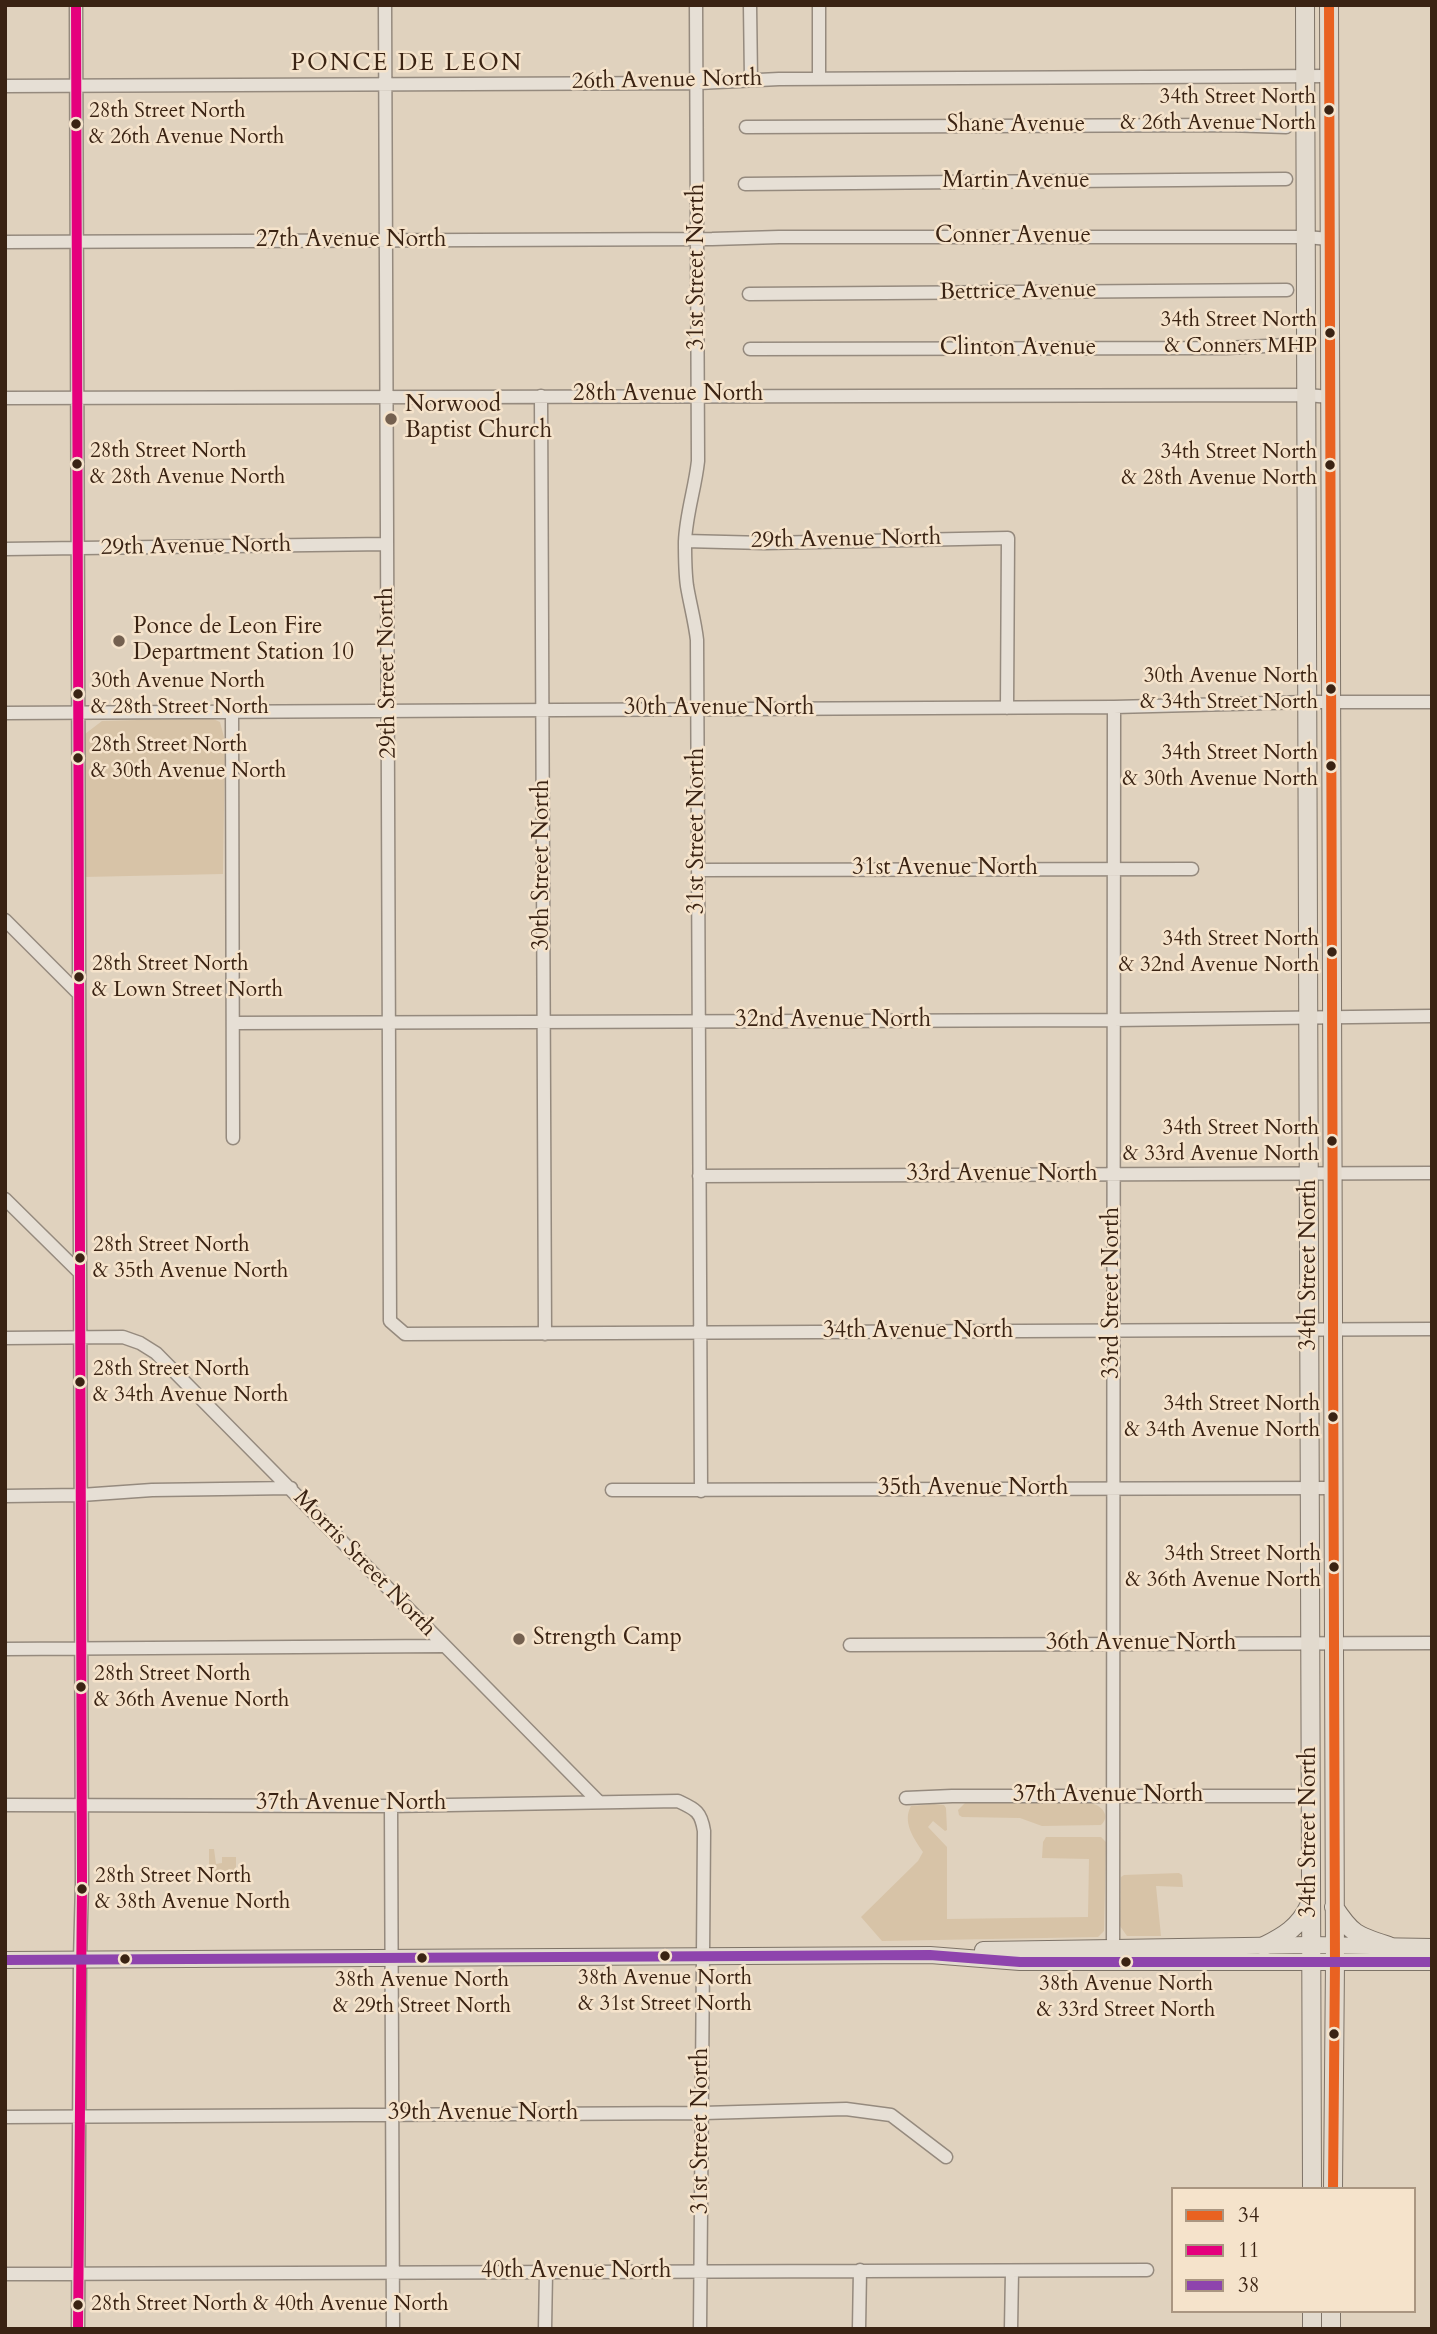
<!DOCTYPE html>
<style>
body{margin:0}
#map{position:relative;width:1437px;height:2334px;overflow:hidden;background:#e0d2be;font-family:Cardo,serif}
canvas{display:block}
.frame{position:absolute;inset:0;border:7px solid #3a2313;pointer-events:none}
.legend{position:absolute;left:1171px;top:2187px;width:245px;height:126px;box-sizing:border-box;background:#f5e3cb;border:2px solid #aa9681;margin:0;padding:9px 12px;list-style:none;font-size:21px;color:#3a2313}
.legend li{display:flex;align-items:center;gap:14px;height:35px}
.legend b{width:35px;border:2px solid #aa9681}
</style>
<div id="map">
<canvas width="1437" height="2334"></canvas>
<div class="frame"></div>
<ul class="legend">
<li><b style="height:9px;background:#e96221"></b>34</li>
<li><b style="height:9px;background:#e5007d"></b>11</li>
<li><b style="height:9px;background:#8e44ad"></b>38</li>
</ul>
</div>
<script>
const ctx = document.querySelector('canvas').getContext('2d');
ctx.lineJoin = 'round';
function paint(path, color) { ctx.fillStyle = color; ctx.fill(path, 'evenodd'); }
function trace(path, color, width, dash) { ctx.strokeStyle = color; ctx.lineWidth = width; ctx.lineCap = dash ? 'butt' : 'round'; ctx.setLineDash(dash || []); ctx.stroke(path); }
function write(font, color, halo, rows, align = 'center') {
  ctx.font = font + ' Cardo,serif'; ctx.lineWidth = 5; ctx.setLineDash([]); ctx.textBaseline = 'middle'; ctx.strokeStyle = halo; ctx.fillStyle = color; for (const [text, x, y, turn = 0] of rows) {
    ctx.save(); ctx.translate(x, y); ctx.rotate((+turn || 0) * Math.PI / 180); ctx.textAlign = isNaN(turn) ? turn : align; if (halo) ctx.strokeText(text, 0, 0); ctx.fillText(text, 0, 0); ctx.restore();
  }
}
const green = new Path2D(`
 M 211,718 L 220,722 L 225,741 L 223,874 L 83,877 L 85,734 L 102,721 Z
 M 965,1803 L 1090,1803 C 1102,1805 1111,1816 1101,1825 L 1042,1826 L 1020,1818 L 962,1817 L 959,1815 L 958,1810 Z
 M 934,1804 L 944,1805 L 946,1808 L 947,1830 L 945,1831 L 933,1821 L 928,1827 L 947,1847 L 947,1919 L 1088,1917 L 1089,1859 L 1042,1858 L 1043,1842 L 1046,1837 L 1101,1837 L 1106,1842 L 1104,1931 L 1098,1937 L 882,1941 L 861,1917 L 918,1861 L 923,1852 C 914,1839 902,1822 911,1806 Z
 M 209,1849 L 214,1849 L 216,1864 L 222,1863 L 222,1857 L 236,1857 L 236,1879 L 209,1879 Z
 M 1179,1873 L 1182,1875 L 1183,1887 L 1156,1886 L 1161,1936 L 1127,1936 L 1120,1926 L 1121,1877 L 1124,1875 Z`);
const minor = new Path2D(`
 M 76,5 L 82,1883 L 80,1960 L 78,2329
 M 385,5 L 390,1321 L 405,1334 L 1432,1329
 M 696,5 L 698,461 C 695,489 686,514 685,542 C 685,556 685,572 687,586 C 690,604 695,622 697,640 L 701,1491
 M 750,5 L 751,80
 M 819,5 L 819,79
 M 5,86 L 698,83 L 779,79 L 1329,76
 M 746,127 L 1227,125 L 1286,127
 M 745,184 L 1286,179
 M 5,242 L 712,239 L 779,237 L 1306,237 L 1329,239
 M 749,294 L 1287,290
 M 750,349 L 1226,348 L 1286,345
 M 541,396 L 545,1334
 M 5,398 L 1307,395 L 1330,397
 M 685,541 L 765,543 L 1008,538 L 1007,708
 M 5,549 L 386,544
 M 232,712 L 233,1138
 M 5,713 L 1114,707 L 1308,702 L 1432,702
 M 698,870 L 1192,869
 M 5,920 L 79,994
 M 234,1023 L 1113,1020 L 1432,1016
 M 699,1176 L 1432,1173
 M 5,1199 L 80,1273
 M 5,1338 L 123,1337 L 140,1343 L 156,1353 L 598,1801
 M 612,1490 L 1333,1488
 M 5,1496 L 81,1495 L 152,1490 L 291,1488
 M 850,1645 L 1432,1643
 M 5,1649 L 442,1646
 M 906,1798 L 952,1796 L 1310,1796
 M 5,1805 L 391,1806 L 678,1801 C 695,1809 701,1811 704,1831 L 700,2329
 M 391,1806 L 393,2329
 M 1113,1956 L 1114,707
 M 5,2117 L 703,2113 L 846,2109 L 891,2115 L 946,2157
 M 5,2274 L 1147,2270
 M 545,2329 L 546,2272
 M 859,2329 L 860,2270
 M 1011,2329 L 1012,2271`);
const major = new Path2D(`
 M 983,1950 L 1310,1945 L 1432,1947
 M 5,1960 L 930,1955 L 1020,1962 L 1432,1962`);
const highway = new Path2D(`
 M 1305,5 L 1312,2189
 M 1329,5 L 1335,1962 L 1333,2189
 M 1334,1907 C 1352,1935 1358,1936 1389,1946
 M 1264,1946 C 1284,1936 1299,1927 1309,1906
 M 1312,2311 L 1312,2329
 M 1331,2329 L 1331,2311`);
const bus1 = new Path2D(`
 M 1329,5 L 1335,1962 L 1333,2189`);
const bus2 = new Path2D(`
 M 76,5 L 82,1883 L 78,2329`);
const bus3 = new Path2D(`
 M 5,1960 L 930,1955 L 1020,1962 L 1432,1962`);
const markers = [
 [1329,110,6,"#3a2313"],
 [76,124,6,"#3a2313"],
 [1330,333,6,"#3a2313"],
 [391,419,7,"#74604f"],
 [77,464,6,"#3a2313"],
 [1330,465,6,"#3a2313"],
 [119,641,7,"#74604f"],
 [1331,689,6,"#3a2313"],
 [78,694,6,"#3a2313"],
 [78,758,6,"#3a2313"],
 [1331,766,6,"#3a2313"],
 [1332,952,6,"#3a2313"],
 [79,977,6,"#3a2313"],
 [1332,1141,6,"#3a2313"],
 [80,1258,6,"#3a2313"],
 [80,1382,6,"#3a2313"],
 [1333,1417,6,"#3a2313"],
 [1334,1567,6,"#3a2313"],
 [519,1639,7,"#74604f"],
 [81,1687,6,"#3a2313"],
 [82,1889,6,"#3a2313"],
 [665,1956,6,"#3a2313"],
 [422,1958,6,"#3a2313"],
 [125,1959,6,"#3a2313"],
 [1126,1962,6,"#3a2313"],
 [1334,2034,6,"#3a2313"],
 [78,2305,6,"#3a2313"]
];
const busNames = [
 ["34th Street North",1316,98,"right"],
 ["& 26th Avenue North",1316,124,"right"],
 ["28th Street North",89,112],
 ["& 26th Avenue North",89,138],
 ["34th Street North",1317,321,"right"],
 ["& Conners MHP",1317,347,"right"],
 ["28th Street North",90,452],
 ["& 28th Avenue North",90,478],
 ["34th Street North",1317,453,"right"],
 ["& 28th Avenue North",1317,479,"right"],
 ["30th Avenue North",1318,677,"right"],
 ["& 34th Street North",1318,703,"right"],
 ["30th Avenue North",91,682],
 ["& 28th Street North",91,708],
 ["28th Street North",91,746],
 ["& 30th Avenue North",91,772],
 ["34th Street North",1318,754,"right"],
 ["& 30th Avenue North",1318,780,"right"],
 ["34th Street North",1319,940,"right"],
 ["& 32nd Avenue North",1319,966,"right"],
 ["28th Street North",92,965],
 ["& Lown Street North",92,991],
 ["34th Street North",1319,1129,"right"],
 ["& 33rd Avenue North",1319,1155,"right"],
 ["28th Street North",93,1246],
 ["& 35th Avenue North",93,1272],
 ["28th Street North",93,1370],
 ["& 34th Avenue North",93,1396],
 ["34th Street North",1320,1405,"right"],
 ["& 34th Avenue North",1320,1431,"right"],
 ["34th Street North",1321,1555,"right"],
 ["& 36th Avenue North",1321,1581,"right"],
 ["28th Street North",94,1675],
 ["& 36th Avenue North",94,1701],
 ["28th Street North",95,1877],
 ["& 38th Avenue North",95,1903],
 ["38th Avenue North",665,1979,"center"],
 ["& 31st Street North",665,2005,"center"],
 ["38th Avenue North",422,1981,"center"],
 ["& 29th Street North",422,2007,"center"],
 ["38th Avenue North",1126,1985,"center"],
 ["& 33rd Street North",1126,2011,"center"],
 ["28th Street North & 40th Avenue North",91,2305]
];
const streetNames = [
 ["26th Avenue North",667,81,-1],
 ["Shane Avenue",1016,126],
 ["Martin Avenue",1016,182],
 ["Conner Avenue",1013,237],
 ["27th Avenue North",351,241],
 ["31st Street North",698,267,-90],
 ["Bettrice Avenue",1018,292,-1],
 ["Clinton Avenue",1018,349],
 ["28th Avenue North",668,395],
 ["29th Avenue North",846,540,-1],
 ["29th Avenue North",196,547,-1],
 ["29th Street North",388,673,-91],
 ["30th Avenue North",719,709],
 ["31st Street North",698,831,-90],
 ["30th Street North",543,865,-90],
 ["31st Avenue North",945,869],
 ["32nd Avenue North",833,1021],
 ["33rd Avenue North",1002,1175],
 ["34th Street North",1310,1265,-90],
 ["33rd Street North",1113,1293,-90],
 ["34th Avenue North",918,1332],
 ["35th Avenue North",973,1489],
 ["Morris Street North",364,1564,46],
 ["36th Avenue North",1141,1644],
 ["37th Avenue North",1108,1796],
 ["37th Avenue North",351,1804],
 ["34th Street North",1310,1832,-90],
 ["39th Avenue North",483,2114],
 ["31st Street North",702,2131,-90],
 ["40th Avenue North",576,2272]
];
const poiNames = [
 ["Norwood",405,406],
 ["Baptist Church",405,432],
 ["Ponce de Leon Fire",133,628],
 ["Department Station 10",133,654],
 ["Strength Camp",533,1639]
];
const neighbourhoodNames = [
 ["PONCE DE LEON",407,64]
];
paint(green, '#d7c3a7');
trace(minor, '#958a7e', 15);
trace(major, '#7e7367', 18);
trace(highway, '#7e7367', 20);
trace(minor, '#e6dfd5', 12);
trace(major, '#e2dace', 16);
trace(highway, '#e2dace', 18);
trace(bus1, '#e96221', 10);
trace(bus2, '#e5007d', 10);
trace(bus3, '#8e44ad', 10);
for (const [x, y, r, color] of markers) { const dot = new Path2D(); dot.arc(x, y, r, 0, 2 * Math.PI); ctx.fillStyle = color; ctx.fill(dot); trace(dot, '#f5e3cb', 2.5); }
write('21px', '#3a2313', '#f5e3cb', busNames, 'left');
write('23px', '#3a2313', '#f5e3cb', streetNames);
write('23px', '#3a2313', '#f5e3cb', poiNames, 'left');
ctx.letterSpacing = '2px';
write('24px', '#3a2313', '#f5e3cb', neighbourhoodNames);
ctx.letterSpacing = '0px';
</script>
